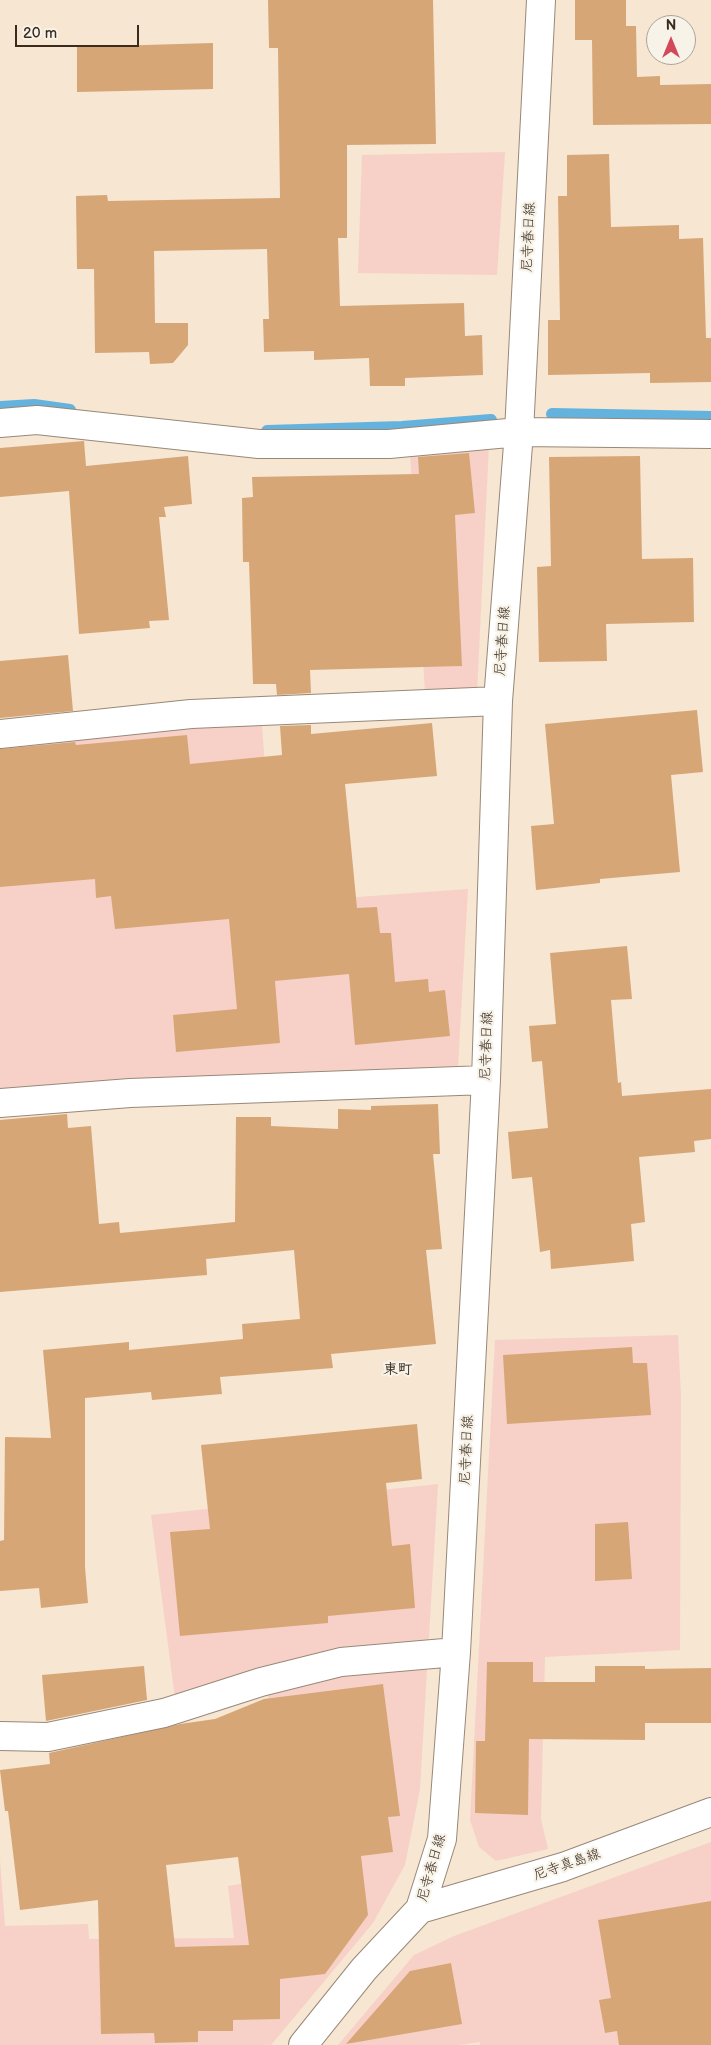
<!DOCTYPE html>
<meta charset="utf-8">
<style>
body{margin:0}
#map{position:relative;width:711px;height:2045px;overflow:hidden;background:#f6e6d2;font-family:"Balsamiq Sans",sans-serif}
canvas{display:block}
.north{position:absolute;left:646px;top:15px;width:50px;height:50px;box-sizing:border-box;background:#f7f3e8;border:1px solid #aca397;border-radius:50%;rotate:0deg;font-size:14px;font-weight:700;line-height:20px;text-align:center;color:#3b2a1e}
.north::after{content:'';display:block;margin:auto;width:18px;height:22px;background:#d1495b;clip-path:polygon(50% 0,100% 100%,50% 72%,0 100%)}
.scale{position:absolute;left:15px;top:25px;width:124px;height:22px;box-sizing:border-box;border:2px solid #3b2a1e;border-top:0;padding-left:6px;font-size:15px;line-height:18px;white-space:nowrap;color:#3b2a1e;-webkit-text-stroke:4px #f7f3e8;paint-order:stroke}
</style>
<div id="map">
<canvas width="711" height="2045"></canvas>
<div class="north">N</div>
<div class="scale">20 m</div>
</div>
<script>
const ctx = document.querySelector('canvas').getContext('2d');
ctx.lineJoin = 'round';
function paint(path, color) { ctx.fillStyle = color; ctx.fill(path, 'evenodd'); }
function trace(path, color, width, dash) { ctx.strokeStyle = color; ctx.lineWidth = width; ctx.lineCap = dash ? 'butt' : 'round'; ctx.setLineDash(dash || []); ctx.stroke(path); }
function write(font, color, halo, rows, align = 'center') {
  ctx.font = font + ' "Balsamiq Sans","Klee One",sans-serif'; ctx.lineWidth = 4.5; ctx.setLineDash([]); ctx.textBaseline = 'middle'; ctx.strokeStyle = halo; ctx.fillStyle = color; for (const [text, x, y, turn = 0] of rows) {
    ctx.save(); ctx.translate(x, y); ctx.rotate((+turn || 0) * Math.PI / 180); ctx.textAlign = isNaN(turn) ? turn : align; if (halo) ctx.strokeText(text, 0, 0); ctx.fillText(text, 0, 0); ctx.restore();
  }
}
const built = new Path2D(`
 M 505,152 L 497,275 L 358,273 L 362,155 Z
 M 489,444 L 477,693 L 425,692 L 410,453 Z
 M 190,724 L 262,726 L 275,903 L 468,889 L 458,1067 L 0,1095 L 0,742 Z
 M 678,1335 L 681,1396 L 680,1650 L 545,1657 L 541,1819 L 548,1849 L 496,1861 L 479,1847 L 470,1820 L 495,1340 Z
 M 438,1484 L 420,1789 L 405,1865 L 373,1923 L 271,2045 L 0,2045 L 0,1860 L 5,1926 L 88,1924 L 89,1939 L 234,1938 L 228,1886 L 289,1876 L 267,1688 L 178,1721 L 151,1515 Z
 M 711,1842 L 711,2045 L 480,2045 L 480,2042 L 459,2045 L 338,2045 L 414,1955 L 454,1936 Z`);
const stream = new Path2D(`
 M 0,407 L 34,405 L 70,410
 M 552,414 L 711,417
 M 267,431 L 402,427 L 491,420`);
const building = new Path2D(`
 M 268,0 L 433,0 L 436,144 L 347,145 L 347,238 L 338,238 L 340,306 L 464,303 L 465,336 L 482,335 L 483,375 L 405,378 L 405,386 L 370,386 L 369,358 L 314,360 L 314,351 L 264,352 L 263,319 L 269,319 L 267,249 L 154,251 L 155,323 L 188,323 L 188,345 L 173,363 L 150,364 L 149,352 L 95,353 L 94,269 L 77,269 L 76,196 L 107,195 L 108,201 L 280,198 L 278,48 L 269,48 Z
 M 575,0 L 626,0 L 626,26 L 636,26 L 637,77 L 660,76 L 660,85 L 711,84 L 711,124 L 593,125 L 592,40 L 575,40 Z
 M 213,43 L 213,89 L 77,92 L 77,47 Z
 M 609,154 L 611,227 L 679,225 L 679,239 L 703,238 L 706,338 L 711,338 L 711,382 L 650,383 L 650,373 L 548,375 L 548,320 L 560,320 L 558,196 L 567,196 L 567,155 Z
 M 84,441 L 86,466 L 188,456 L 192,504 L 164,507 L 166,517 L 159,517 L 169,620 L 149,621 L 150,628 L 79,634 L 69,491 L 0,497 L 0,448 Z
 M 469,453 L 475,513 L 455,515 L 462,666 L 310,670 L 311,693 L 277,695 L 276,684 L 253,684 L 249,562 L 243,562 L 242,498 L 253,497 L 252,477 L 419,474 L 418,457 Z
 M 640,456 L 642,559 L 693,558 L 694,622 L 606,624 L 607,661 L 539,662 L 537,567 L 551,566 L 549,457 Z
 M 68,655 L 73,711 L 0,718 L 0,661 Z
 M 697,710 L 703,772 L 671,775 L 680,872 L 600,879 L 600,883 L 536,890 L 531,826 L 554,824 L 545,724 Z
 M 432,723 L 437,776 L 345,784 L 357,908 L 377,907 L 380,933 L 391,933 L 395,982 L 428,979 L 429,992 L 445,990 L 450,1036 L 355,1045 L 349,974 L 275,981 L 280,1043 L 176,1052 L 173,1015 L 237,1009 L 229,919 L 115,929 L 111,896 L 96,898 L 95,879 L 0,887 L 0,749 L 75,742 L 76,745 L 187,735 L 190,764 L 282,755 L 280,726 L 311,725 L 311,734 Z
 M 627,946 L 632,999 L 611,1000 L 618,1083 L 621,1082 L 622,1096 L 711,1089 L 711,1139 L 694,1141 L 695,1152 L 639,1157 L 645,1222 L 631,1224 L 634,1261 L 551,1269 L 550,1250 L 540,1252 L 532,1177 L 512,1179 L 508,1132 L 548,1128 L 542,1061 L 532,1062 L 529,1026 L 556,1024 L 550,953 Z
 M 438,1104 L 440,1154 L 433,1154 L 442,1249 L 426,1250 L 436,1344 L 331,1354 L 333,1368 L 220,1377 L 222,1394 L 152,1400 L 151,1392 L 85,1398 L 85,1567 L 88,1603 L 41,1608 L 39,1588 L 0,1591 L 0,1541 L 4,1540 L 5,1437 L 51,1438 L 43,1350 L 129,1342 L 129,1350 L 243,1339 L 242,1324 L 300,1319 L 294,1250 L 206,1259 L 207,1275 L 0,1292 L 0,1120 L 67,1114 L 68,1128 L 91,1126 L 99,1224 L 119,1222 L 120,1233 L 235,1222 L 236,1117 L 271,1117 L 271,1126 L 338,1129 L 338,1109 L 371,1110 L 371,1106 Z
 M 632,1347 L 633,1363 L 647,1363 L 651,1415 L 507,1424 L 503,1355 Z
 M 417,1424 L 422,1479 L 386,1483 L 392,1546 L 410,1544 L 415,1608 L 328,1616 L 328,1623 L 180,1636 L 170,1532 L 210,1529 L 201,1445 Z
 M 628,1522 L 632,1579 L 595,1581 L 595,1524 Z
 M 487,1662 L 533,1662 L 533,1682 L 595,1682 L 595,1666 L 645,1666 L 645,1669 L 711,1668 L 711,1723 L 645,1723 L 645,1740 L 529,1739 L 528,1815 L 475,1813 L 476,1741 L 485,1741 Z
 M 144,1666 L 147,1700 L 46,1721 L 42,1675 Z
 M 383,1684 L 400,1816 L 388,1817 L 393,1852 L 361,1856 L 368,1915 L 325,1974 L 280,1979 L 280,2019 L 233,2020 L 233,2031 L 198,2031 L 198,2042 L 155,2043 L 154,2033 L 101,2034 L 98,1900 L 20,1910 L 8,1811 L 5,1811 L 0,1770 L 50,1764 L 49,1753 L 180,1724 L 215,1719 L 264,1699 ZM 238,1857 L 249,1945 L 175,1947 L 166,1865 Z
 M 711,1901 L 711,2045 L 619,2045 L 617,2031 L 605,2033 L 599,2000 L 611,1998 L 598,1920 Z
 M 451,1963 L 462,2024 L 346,2044 L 410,1971 Z`);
const minor = new Path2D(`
 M 0,423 L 37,420 L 259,444 L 389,444 L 519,432 L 711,434
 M 0,734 L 191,714 L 498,701
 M 0,1103 L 130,1093 L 486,1080
 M 0,1736 L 48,1737 L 164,1713 L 261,1682 L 341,1662 L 456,1652
 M 420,1909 L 563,1867 L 711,1812
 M 303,2045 L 364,1969 L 420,1909 L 442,1839 L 456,1652 L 486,1080 L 498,701 L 519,432 L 541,0`);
const streetNames = [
 ["尼寺春日線",529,237,-87],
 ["尼寺春日線",503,641,-86],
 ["尼寺春日線",487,1046,-88],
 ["尼寺春日線",467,1450,-87],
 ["尼寺真島線",567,1865,-19],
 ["尼寺春日線",432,1868,-74]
];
const neighbourhoodNames = [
 ["東町",398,1370]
];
paint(built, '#f7d1c7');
trace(stream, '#64b3de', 12);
paint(building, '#d7a677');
trace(minor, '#988878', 30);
trace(minor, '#fff', 28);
write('14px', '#3b2a1e', '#f7f3e8', streetNames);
write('bold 15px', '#3b2a1e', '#f7f3e8', neighbourhoodNames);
</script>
